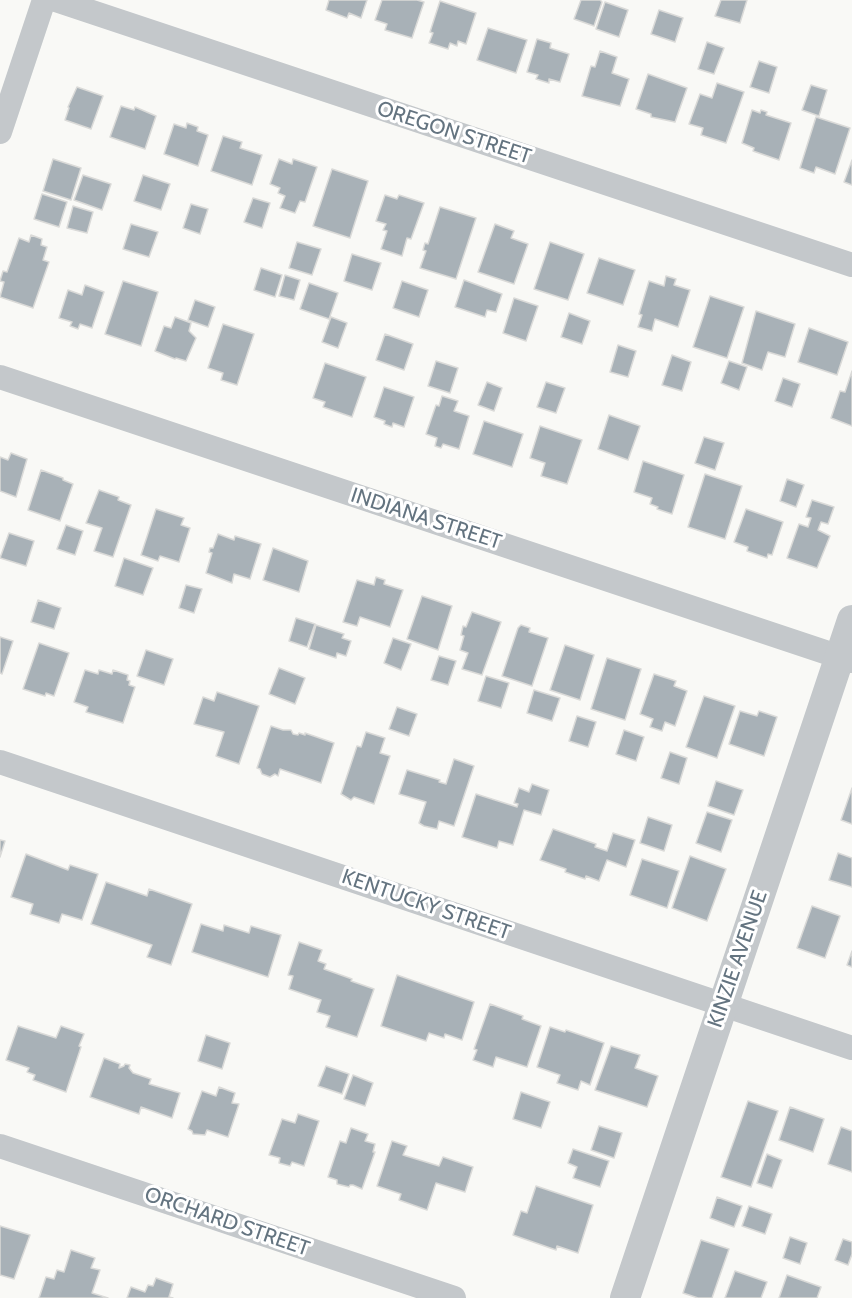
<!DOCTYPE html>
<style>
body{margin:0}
canvas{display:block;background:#f9f9f6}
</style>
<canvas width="852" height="1298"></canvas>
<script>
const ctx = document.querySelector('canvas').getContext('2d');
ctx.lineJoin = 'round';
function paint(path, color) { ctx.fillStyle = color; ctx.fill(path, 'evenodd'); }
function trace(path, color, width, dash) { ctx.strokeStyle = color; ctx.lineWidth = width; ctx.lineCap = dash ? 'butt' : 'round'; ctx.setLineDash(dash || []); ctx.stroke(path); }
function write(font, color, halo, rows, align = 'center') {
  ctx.font = font + ' Cabin,sans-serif'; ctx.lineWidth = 6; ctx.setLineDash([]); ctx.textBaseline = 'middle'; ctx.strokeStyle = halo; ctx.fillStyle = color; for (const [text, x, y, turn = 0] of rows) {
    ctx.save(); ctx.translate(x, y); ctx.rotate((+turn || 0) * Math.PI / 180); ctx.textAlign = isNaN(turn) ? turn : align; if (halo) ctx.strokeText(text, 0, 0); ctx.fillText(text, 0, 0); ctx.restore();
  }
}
const building = new Path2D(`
 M 329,0 L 367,0 L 361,18 L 349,13 L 347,18 L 326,10 Z
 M 382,0 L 417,0 L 424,2 L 412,38 L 385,30 L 387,24 L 375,20 Z
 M 581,0 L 600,0 L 602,2 L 594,26 L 574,19 Z
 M 721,0 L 747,0 L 740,23 L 715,16 Z
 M 440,1 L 476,13 L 466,44 L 458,41 L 457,46 L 450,43 L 448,49 L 429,43 L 433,33 L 430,32 Z
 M 605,2 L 628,10 L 619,37 L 596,29 Z
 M 659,10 L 683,18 L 675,42 L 651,34 Z
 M 488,28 L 527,40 L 516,73 L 477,60 Z
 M 537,39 L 551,43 L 550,48 L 569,54 L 560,82 L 549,79 L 549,83 L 536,79 L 538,75 L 527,72 Z
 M 707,42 L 724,48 L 714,74 L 698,69 Z
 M 600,51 L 617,57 L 612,73 L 629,79 L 620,106 L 582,96 L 591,66 L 595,67 Z
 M 759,61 L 777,67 L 769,93 L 750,87 Z
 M 648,74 L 687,88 L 675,122 L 651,117 L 651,114 L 636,109 Z
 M 717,83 L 744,92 L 726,143 L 701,135 L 703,128 L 689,124 L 700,94 L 712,98 Z
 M 811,85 L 827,90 L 819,116 L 802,110 Z
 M 77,87 L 103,96 L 91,129 L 65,120 L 69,108 L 68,107 Z
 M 121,106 L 134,110 L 135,107 L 156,116 L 145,149 L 110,137 Z
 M 752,110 L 760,113 L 761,110 L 767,112 L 766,115 L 791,123 L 779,160 L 753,151 L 754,148 L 742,143 Z
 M 816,117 L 850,128 L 835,174 L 816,167 L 814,173 L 800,168 Z
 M 187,123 L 198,127 L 197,131 L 208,135 L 198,166 L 164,154 L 174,124 L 186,128 Z
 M 223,136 L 242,142 L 240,148 L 262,155 L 252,185 L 211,171 Z
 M 53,159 L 81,168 L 71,200 L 43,191 Z
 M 279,159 L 292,164 L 293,159 L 317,167 L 305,202 L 300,201 L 295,213 L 280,208 L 285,196 L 278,193 L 280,188 L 270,184 Z
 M 852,160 L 852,185 L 844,182 Z
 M 332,169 L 368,181 L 350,238 L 313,226 Z
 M 83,175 L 111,184 L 102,210 L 74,200 Z
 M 143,175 L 170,184 L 161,210 L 134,201 Z
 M 42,194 L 67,202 L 59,227 L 34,219 Z
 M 385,195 L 397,199 L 399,195 L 424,203 L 411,239 L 407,238 L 402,256 L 381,249 L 387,231 L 383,230 L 386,224 L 376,221 Z
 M 253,198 L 270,203 L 262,228 L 244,222 Z
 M 191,204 L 208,209 L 200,234 L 183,228 Z
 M 73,206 L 93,212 L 87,233 L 67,228 Z
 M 440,207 L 476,218 L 456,279 L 420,268 L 426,251 L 423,250 L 425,243 L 428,244 Z
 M 131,224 L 158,232 L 149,257 L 123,249 Z
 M 495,224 L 514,231 L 511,238 L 528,244 L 514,284 L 478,272 Z
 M 31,235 L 42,239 L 41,245 L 47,247 L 43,260 L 49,262 L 33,308 L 0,297 L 4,282 L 0,281 L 3,271 L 7,272 L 19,238 L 29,242 Z
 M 297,242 L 321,249 L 312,275 L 289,268 Z
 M 550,242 L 584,254 L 568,300 L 534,289 Z
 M 352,254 L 381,263 L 372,290 L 344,281 Z
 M 599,258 L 635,270 L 623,305 L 587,293 Z
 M 261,268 L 282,275 L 275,297 L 254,290 Z
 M 285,275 L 300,280 L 294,300 L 279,296 Z
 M 666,276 L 676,279 L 674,285 L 690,290 L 678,327 L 655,319 L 652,331 L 638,327 L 642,315 L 639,314 L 649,281 L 664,286 Z
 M 464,280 L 502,294 L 496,312 L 487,310 L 485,317 L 455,307 Z
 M 123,281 L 158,292 L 141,346 L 105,334 Z
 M 402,281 L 428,290 L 419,317 L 393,308 Z
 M 309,283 L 338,293 L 329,319 L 300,309 Z
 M 85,285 L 104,292 L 92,328 L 80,324 L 78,329 L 70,326 L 72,322 L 59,318 L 68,290 L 82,295 Z
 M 710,296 L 744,307 L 727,358 L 693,347 Z
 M 514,298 L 538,306 L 526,341 L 503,333 Z
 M 195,300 L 215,307 L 208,327 L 188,320 Z
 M 756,311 L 795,324 L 785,357 L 768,352 L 762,370 L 742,363 Z
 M 569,313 L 590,321 L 582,344 L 561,337 Z
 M 175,317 L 191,323 L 189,331 L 196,338 L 186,361 L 176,358 L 175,359 L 155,351 L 164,326 L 171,328 Z
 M 331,317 L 347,323 L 338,348 L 322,342 Z
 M 223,324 L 254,334 L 237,385 L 221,380 L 223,373 L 208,368 Z
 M 809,328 L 848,342 L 837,375 L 798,362 Z
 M 385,334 L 413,344 L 404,370 L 376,360 Z
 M 618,345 L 636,351 L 628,377 L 610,372 Z
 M 672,355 L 691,362 L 682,391 L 662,385 Z
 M 436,361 L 458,368 L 450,393 L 428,386 Z
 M 729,361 L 747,367 L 739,390 L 721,383 Z
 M 325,363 L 366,377 L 352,417 L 323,407 L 325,402 L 313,398 Z
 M 852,371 L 852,426 L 831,418 L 840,391 L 845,392 Z
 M 783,378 L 800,384 L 792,407 L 775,401 Z
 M 487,382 L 502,388 L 494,411 L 478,405 Z
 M 546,382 L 565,388 L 556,413 L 537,407 Z
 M 384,387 L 414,397 L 404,427 L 393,423 L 392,427 L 384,424 L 385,421 L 374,417 Z
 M 442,396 L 458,401 L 454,411 L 469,416 L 459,449 L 443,444 L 441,448 L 435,446 L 437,438 L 426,434 L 436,405 L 439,406 Z
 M 609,415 L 640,426 L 628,460 L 598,449 Z
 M 484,421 L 523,434 L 512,467 L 473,454 Z
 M 540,426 L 582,440 L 567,484 L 541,476 L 545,463 L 530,458 Z
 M 704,437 L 724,443 L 715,470 L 695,463 Z
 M 11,453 L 27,459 L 16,497 L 0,491 L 0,457 L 8,460 Z
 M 643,461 L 684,475 L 672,514 L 657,509 L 658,507 L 650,504 L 652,498 L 634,492 Z
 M 41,470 L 63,478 L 63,480 L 73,484 L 60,521 L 28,510 Z
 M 705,474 L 742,486 L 725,539 L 688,527 Z
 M 787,479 L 804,485 L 796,507 L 780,501 Z
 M 99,490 L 119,497 L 118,500 L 131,505 L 113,557 L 94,551 L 102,528 L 86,523 Z
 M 812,500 L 834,507 L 828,524 L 821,522 L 818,530 L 830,536 L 817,568 L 787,558 L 799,524 L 808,527 L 811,518 L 806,517 Z
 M 156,509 L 184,518 L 181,525 L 190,528 L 179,562 L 160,556 L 158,561 L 141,555 Z
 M 746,509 L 783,522 L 772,555 L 768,554 L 767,558 L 747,551 L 748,547 L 734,542 Z
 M 66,525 L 83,531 L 75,555 L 57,549 Z
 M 9,533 L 34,541 L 26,566 L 0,558 Z
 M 218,534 L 234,540 L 235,536 L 261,544 L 250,579 L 234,574 L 232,583 L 206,573 L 212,553 L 209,552 L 210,548 L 213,548 Z
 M 273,548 L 308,561 L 299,592 L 263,580 Z
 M 124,558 L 153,568 L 143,595 L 115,586 Z
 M 376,577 L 385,580 L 384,584 L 403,590 L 390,627 L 360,617 L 357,626 L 343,622 L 357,580 L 374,585 Z
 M 186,585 L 202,589 L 194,613 L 179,608 Z
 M 422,596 L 452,606 L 438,650 L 407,639 Z
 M 38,600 L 61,608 L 54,629 L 31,622 Z
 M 472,612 L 501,622 L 482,675 L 462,669 L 468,653 L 460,650 L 464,636 L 461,635 L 463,626 L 466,627 Z
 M 296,618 L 315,624 L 307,647 L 289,641 Z
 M 316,625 L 344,634 L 342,638 L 351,641 L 346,656 L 337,653 L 336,658 L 309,649 Z
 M 521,625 L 530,628 L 529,632 L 548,638 L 532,686 L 502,676 L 518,628 Z
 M 0,637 L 13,641 L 2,674 L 0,673 Z
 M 393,638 L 411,644 L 401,670 L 384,663 Z
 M 39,643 L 69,653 L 54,696 L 46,693 L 45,696 L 23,689 Z
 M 565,645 L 594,655 L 580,700 L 550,690 Z
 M 146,650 L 173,659 L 164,685 L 137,676 Z
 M 439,656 L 456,661 L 448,685 L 431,680 Z
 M 607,658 L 641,669 L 625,720 L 591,709 Z
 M 279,668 L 305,678 L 295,704 L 269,694 Z
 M 85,670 L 98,674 L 99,670 L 112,674 L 113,670 L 128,675 L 127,680 L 130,681 L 129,685 L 135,687 L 123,723 L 86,712 L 88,707 L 74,702 Z
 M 654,674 L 676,681 L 674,686 L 687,691 L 675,726 L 665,722 L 662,731 L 650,727 L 653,719 L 640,714 Z
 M 486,676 L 509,683 L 501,708 L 478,701 Z
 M 534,690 L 560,698 L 552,721 L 527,713 Z
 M 217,692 L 259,706 L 239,764 L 216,756 L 224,732 L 194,724 L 203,697 L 214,701 Z
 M 704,696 L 735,706 L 717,758 L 686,747 Z
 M 397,707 L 417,714 L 409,736 L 389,729 Z
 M 740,711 L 757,716 L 759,711 L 777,717 L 764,756 L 729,744 Z
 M 577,716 L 596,722 L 588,747 L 569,741 Z
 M 271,726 L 283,730 L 291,730 L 293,734 L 298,735 L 299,733 L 305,735 L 305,733 L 334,743 L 321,783 L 280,769 L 278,776 L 275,774 L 270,777 L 262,774 L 260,769 L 257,768 Z
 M 624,730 L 644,737 L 636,761 L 616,754 Z
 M 366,732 L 385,738 L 380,753 L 390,756 L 374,804 L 354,797 L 351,800 L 341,794 L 357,746 L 361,747 Z
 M 670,752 L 687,758 L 679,784 L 661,778 Z
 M 454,759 L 474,766 L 454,826 L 439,821 L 437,829 L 424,826 L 419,823 L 426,802 L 399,794 L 407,770 L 440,780 L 439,782 L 446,784 Z
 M 716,781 L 743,790 L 734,815 L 708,806 Z
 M 532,784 L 549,790 L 541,815 L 524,810 L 513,845 L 499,841 L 497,848 L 462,837 L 476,794 L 517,807 L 518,804 L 514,803 L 519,788 L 529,792 Z
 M 852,788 L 852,824 L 841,820 Z
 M 707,812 L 732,820 L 721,852 L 696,843 Z
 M 648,817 L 672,825 L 664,851 L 640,843 Z
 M 553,829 L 596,844 L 595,847 L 607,851 L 613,833 L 635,840 L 626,867 L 607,860 L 599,881 L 586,876 L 585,879 L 565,872 L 566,869 L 540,860 Z
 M 0,840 L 5,841 L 0,857 Z
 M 838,853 L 852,858 L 852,887 L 829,880 Z
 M 26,854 L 68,870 L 70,865 L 98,874 L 82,920 L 62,914 L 59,923 L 30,914 L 33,904 L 11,897 Z
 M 690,856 L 726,869 L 707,921 L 672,908 Z
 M 642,859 L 679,871 L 667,908 L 630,895 Z
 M 106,882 L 147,896 L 149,889 L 192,904 L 171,965 L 147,957 L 152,945 L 91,924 Z
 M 812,906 L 840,916 L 825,958 L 797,948 Z
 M 201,924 L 223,931 L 224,925 L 249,933 L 251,926 L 281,935 L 268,977 L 192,952 Z
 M 299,942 L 322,950 L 318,961 L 326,964 L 324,969 L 352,979 L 351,981 L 374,989 L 357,1037 L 326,1027 L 330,1016 L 317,1012 L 321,1000 L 289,989 L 293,976 L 288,975 Z
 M 852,951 L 852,967 L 847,965 Z
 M 397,975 L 474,1002 L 462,1040 L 445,1034 L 444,1038 L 429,1033 L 426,1041 L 381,1026 Z
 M 490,1004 L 523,1016 L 522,1019 L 541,1026 L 527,1067 L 496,1057 L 493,1067 L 473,1060 L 477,1050 L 474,1049 Z
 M 18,1026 L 56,1038 L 61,1026 L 84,1034 L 79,1046 L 81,1047 L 66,1092 L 33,1080 L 35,1075 L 27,1072 L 29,1068 L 6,1060 Z
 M 550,1027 L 565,1032 L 566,1030 L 604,1043 L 590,1085 L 581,1081 L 578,1090 L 557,1083 L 560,1075 L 537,1067 Z
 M 206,1035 L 230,1043 L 222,1069 L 198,1061 Z
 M 611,1046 L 640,1055 L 635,1068 L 658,1076 L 647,1107 L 595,1090 Z
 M 104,1058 L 120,1064 L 119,1068 L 124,1066 L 125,1064 L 130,1065 L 129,1068 L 133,1073 L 151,1079 L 149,1084 L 180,1093 L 172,1118 L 141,1107 L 139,1114 L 90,1097 Z
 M 326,1066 L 349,1074 L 342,1094 L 318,1086 Z
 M 353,1075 L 373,1083 L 365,1106 L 344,1099 Z
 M 219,1087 L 235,1093 L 232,1103 L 239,1104 L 228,1137 L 207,1130 L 205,1135 L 193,1134 L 192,1131 L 188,1129 L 202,1091 L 216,1096 Z
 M 521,1092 L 550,1102 L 541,1128 L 513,1119 Z
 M 748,1101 L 778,1111 L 751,1187 L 721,1177 Z
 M 790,1107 L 824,1119 L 813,1152 L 779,1140 Z
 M 298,1114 L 319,1121 L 304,1166 L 292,1162 L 290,1166 L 279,1163 L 280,1158 L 269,1155 L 282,1119 L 295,1123 Z
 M 599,1126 L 622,1133 L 614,1158 L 591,1150 Z
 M 841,1127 L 852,1131 L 852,1172 L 828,1164 Z
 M 351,1128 L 368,1134 L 365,1141 L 375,1144 L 373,1152 L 375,1152 L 362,1189 L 353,1185 L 350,1185 L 349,1187 L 337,1184 L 337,1180 L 328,1177 L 340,1141 L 346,1143 Z
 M 392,1141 L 407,1146 L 403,1155 L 439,1166 L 443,1157 L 473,1167 L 465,1192 L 436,1183 L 427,1210 L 399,1200 L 401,1194 L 377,1186 Z
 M 573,1149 L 609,1161 L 600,1187 L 573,1178 L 577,1167 L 568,1163 Z
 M 767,1154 L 782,1160 L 772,1188 L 757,1183 Z
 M 536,1186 L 593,1205 L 578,1253 L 557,1246 L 556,1250 L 513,1235 L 521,1211 L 527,1213 Z
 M 717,1197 L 742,1206 L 734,1227 L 710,1218 Z
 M 749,1206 L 772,1214 L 765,1234 L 742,1226 Z
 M 0,1226 L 30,1235 L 14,1279 L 0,1275 Z
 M 790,1237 L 807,1243 L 800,1264 L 783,1258 Z
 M 843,1239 L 852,1242 L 852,1254 L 848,1265 L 835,1260 Z
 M 701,1240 L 729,1249 L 712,1298 L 698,1298 L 683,1293 Z
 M 71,1250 L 95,1258 L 91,1268 L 100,1270 L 92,1293 L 108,1298 L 39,1298 L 46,1277 L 54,1279 L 57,1270 L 64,1272 Z
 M 735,1271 L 767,1282 L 761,1298 L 725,1298 Z
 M 787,1275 L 821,1287 L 817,1298 L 779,1298 Z
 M 156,1278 L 173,1284 L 169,1297 L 173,1298 L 127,1298 L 131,1287 L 145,1292 L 148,1285 L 153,1286 Z`);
const minor = new Path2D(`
 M 56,0 L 852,265
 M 0,132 L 44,0
 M 0,377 L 852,661
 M 0,762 L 852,1048
 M 0,1146 L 454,1298`);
const tertiary = new Path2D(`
 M 625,1298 L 852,620`);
const streetNames = [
 ["OREGON STREET",454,133,18],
 ["INDIANA STREET",426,519,18],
 ["KENTUCKY STREET",426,905,19],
 ["KINZIE AVENUE",738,959,-71],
 ["ORCHARD STREET",227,1222,19]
];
paint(building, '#a8b1b7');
trace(building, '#dadad8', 1.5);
trace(minor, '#c4c8cb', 24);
trace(tertiary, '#c4c8cb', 30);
write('21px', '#647480', '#fff', streetNames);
</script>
